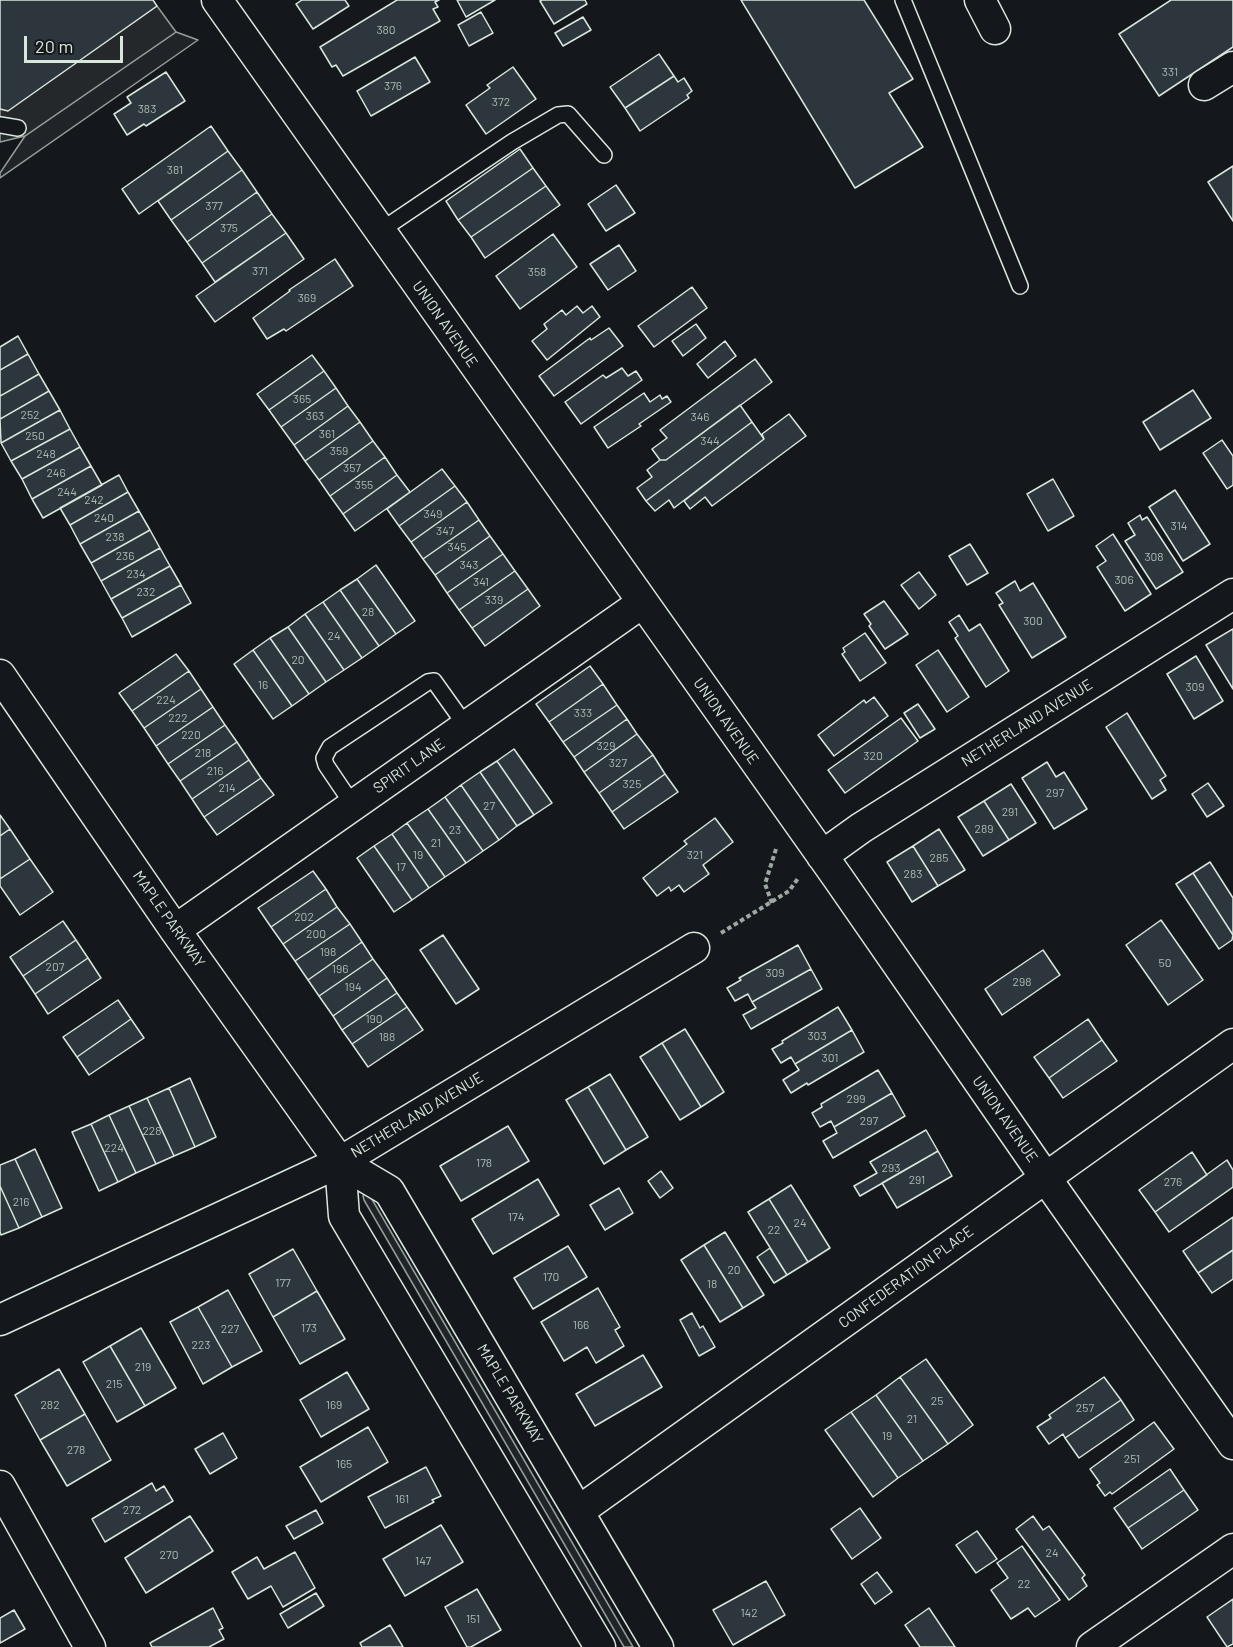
<!DOCTYPE html>
<style>
body{margin:0}
#map{position:relative;width:1233px;height:1647px;overflow:hidden;background:#14181c;font-family:Barlow,sans-serif}
canvas{display:block}
.scale{position:absolute;left:24px;top:36px;width:99px;height:27px;box-sizing:border-box;border:3px solid #d8e6dc;border-top:0;padding-left:8px;font-size:18px;line-height:21px;white-space:nowrap;color:#d8e6dc;-webkit-text-stroke:4px #14181c;paint-order:stroke}
</style>
<div id="map">
<canvas width="1233" height="1647"></canvas>
<div class="scale">20 m</div>
</div>
<script>
const ctx = document.querySelector('canvas').getContext('2d');
ctx.lineJoin = 'round';
function paint(path, color) { ctx.fillStyle = color; ctx.fill(path, 'evenodd'); }
function trace(path, color, width, dash) { ctx.strokeStyle = color; ctx.lineWidth = width; ctx.lineCap = dash ? 'butt' : 'round'; ctx.setLineDash(dash || []); ctx.stroke(path); }
function write(font, color, halo, rows, align = 'center') {
  ctx.font = font + ' Barlow,sans-serif'; ctx.lineWidth = 4.5; ctx.setLineDash([]); ctx.textBaseline = 'middle'; ctx.strokeStyle = halo; ctx.fillStyle = color; for (const [text, x, y, turn = 0] of rows) {
    ctx.save(); ctx.translate(x, y); ctx.rotate((+turn || 0) * Math.PI / 180); ctx.textAlign = isNaN(turn) ? turn : align; if (halo) ctx.strokeText(text, 0, 0); ctx.fillText(text, 0, 0); ctx.restore();
  }
}
const green = new Path2D(`
 M 176,32 L 198,40 L 0,178 L 0,173 L 25,136 Z
 M 365,1193 L 370,1196 L 633,1647 L 624,1647 L 364,1200 L 363,1196 Z`);
const parking = new Path2D(`
 M 157,6 L 176,32 L 25,136 L 0,142 L 0,109 L 8,110 Z`);
const building = new Path2D(`
 M 0,0 L 153,0 L 157,6 L 8,111 L 0,109 Z
 M 302,0 L 345,0 L 349,6 L 313,29 L 296,4 Z
 M 397,0 L 439,0 L 435,2 L 438,7 L 433,9 L 440,21 L 343,76 L 336,65 L 332,67 L 320,47 Z
 M 457,0 L 495,0 L 466,17 Z
 M 542,0 L 585,0 L 587,4 L 554,24 L 540,1 Z
 M 741,0 L 864,0 L 913,79 L 889,93 L 923,147 L 855,188 Z
 M 1171,0 L 1233,0 L 1233,47 L 1159,96 L 1119,34 Z
 M 481,12 L 493,33 L 469,46 L 458,25 Z
 M 583,17 L 591,30 L 563,46 L 555,33 Z
 M 659,54 L 674,76 L 625,108 L 610,87 Z
 M 415,57 L 430,82 L 371,116 L 357,91 Z
 M 513,67 L 536,99 L 486,134 L 466,105 L 490,88 L 487,85 Z
 M 166,72 L 185,101 L 146,126 L 144,124 L 127,135 L 114,114 L 131,103 L 127,97 Z
 M 674,76 L 678,82 L 684,78 L 692,91 L 687,95 L 689,98 L 640,131 L 625,108 Z
 M 211,126 L 228,151 L 139,214 L 122,189 Z
 M 520,149 L 533,168 L 458,220 L 446,201 Z
 M 228,151 L 242,170 L 171,220 L 158,201 Z
 M 1233,166 L 1233,221 L 1208,182 Z
 M 533,168 L 546,186 L 471,237 L 458,220 Z
 M 242,170 L 257,192 L 187,242 L 171,220 Z
 M 616,185 L 635,213 L 606,231 L 588,204 Z
 M 546,186 L 560,205 L 485,258 L 471,237 Z
 M 257,192 L 272,214 L 202,263 L 187,242 Z
 M 272,214 L 286,233 L 215,282 L 202,263 Z
 M 286,233 L 304,259 L 215,322 L 196,296 Z
 M 553,234 L 577,267 L 520,309 L 496,276 Z
 M 619,245 L 636,271 L 608,290 L 590,264 Z
 M 335,259 L 353,286 L 286,331 L 284,329 L 267,339 L 253,318 L 290,291 L 289,290 Z
 M 692,287 L 707,308 L 654,347 L 638,326 Z
 M 577,306 L 583,313 L 592,306 L 600,317 L 547,360 L 532,341 L 547,329 L 544,324 L 562,310 L 566,315 Z
 M 696,324 L 706,338 L 683,356 L 672,341 Z
 M 609,328 L 623,346 L 554,396 L 539,376 L 590,338 L 591,340 Z
 M 18,336 L 28,354 L 0,370 L 0,347 Z
 M 725,341 L 736,356 L 708,378 L 697,364 Z
 M 28,354 L 39,374 L 0,396 L 0,370 Z
 M 312,355 L 324,371 L 269,410 L 257,394 Z
 M 755,359 L 772,382 L 666,460 L 660,460 L 652,449 L 667,438 L 660,430 Z
 M 622,368 L 628,376 L 636,371 L 642,380 L 581,424 L 565,402 L 603,375 L 606,378 Z
 M 324,371 L 336,388 L 281,427 L 269,410 Z
 M 39,374 L 49,391 L 0,419 L 0,396 Z
 M 336,388 L 348,406 L 294,445 L 281,427 Z
 M 1193,390 L 1211,418 L 1160,450 L 1143,422 Z
 M 49,391 L 60,410 L 1,443 L 0,419 Z
 M 644,393 L 650,402 L 660,395 L 662,399 L 667,396 L 671,402 L 639,424 L 641,426 L 608,448 L 594,427 Z
 M 740,405 L 752,422 L 646,501 L 637,488 L 652,477 L 647,470 L 660,460 L 666,460 Z
 M 348,406 L 360,422 L 305,461 L 294,445 Z
 M 60,410 L 70,429 L 11,461 L 1,443 Z
 M 789,414 L 806,436 L 712,506 L 705,497 L 690,509 L 684,501 L 764,439 L 762,434 Z
 M 360,422 L 373,441 L 319,480 L 305,461 Z
 M 752,422 L 764,439 L 674,508 L 669,500 L 655,511 L 646,501 Z
 M 70,429 L 80,447 L 22,479 L 11,461 Z
 M 1222,440 L 1233,456 L 1233,485 L 1227,489 L 1203,453 Z
 M 373,441 L 385,457 L 330,496 L 319,480 Z
 M 80,447 L 91,466 L 32,499 L 22,479 Z
 M 385,457 L 397,475 L 343,514 L 330,496 Z
 M 91,466 L 102,485 L 43,518 L 32,499 Z
 M 442,469 L 455,486 L 399,526 L 387,509 Z
 M 119,475 L 128,492 L 70,525 L 60,508 Z
 M 397,475 L 410,492 L 355,531 L 343,514 Z
 M 1053,479 L 1074,516 L 1048,531 L 1027,494 Z
 M 455,486 L 467,502 L 411,542 L 399,526 Z
 M 1175,490 L 1210,544 L 1183,561 L 1149,507 Z
 M 128,492 L 139,511 L 80,544 L 70,525 Z
 M 467,502 L 479,520 L 423,559 L 411,542 Z
 M 139,511 L 150,530 L 91,563 L 80,544 Z
 M 1140,515 L 1142,520 L 1147,517 L 1183,572 L 1156,589 L 1125,541 L 1135,535 L 1128,523 Z
 M 479,520 L 490,536 L 435,575 L 423,559 Z
 M 150,530 L 160,548 L 101,581 L 91,563 Z
 M 1113,534 L 1151,594 L 1125,611 L 1097,567 L 1106,561 L 1096,546 Z
 M 490,536 L 503,554 L 447,593 L 435,575 Z
 M 970,544 L 988,573 L 967,585 L 949,556 Z
 M 160,548 L 170,566 L 111,599 L 101,581 Z
 M 503,554 L 515,571 L 459,610 L 447,593 Z
 M 376,565 L 415,621 L 396,634 L 357,579 Z
 M 170,566 L 181,585 L 122,618 L 111,599 Z
 M 515,571 L 528,589 L 472,628 L 459,610 Z
 M 919,572 L 936,595 L 919,609 L 901,585 Z
 M 357,579 L 396,634 L 379,646 L 340,590 Z
 M 1015,581 L 1020,591 L 1033,583 L 1066,637 L 1032,658 L 999,605 L 1003,603 L 996,593 Z
 M 181,585 L 191,603 L 132,637 L 122,618 Z
 M 528,589 L 540,606 L 485,646 L 472,628 Z
 M 340,590 L 379,646 L 362,658 L 323,602 Z
 M 884,601 L 908,634 L 885,649 L 869,626 L 871,624 L 864,614 Z
 M 323,602 L 362,658 L 344,670 L 305,614 Z
 M 305,614 L 344,670 L 326,682 L 288,627 Z
 M 959,615 L 969,631 L 980,624 L 1009,671 L 986,687 L 955,638 L 958,636 L 949,622 Z
 M 288,627 L 326,682 L 309,694 L 270,638 Z
 M 1233,629 L 1233,689 L 1206,645 Z
 M 865,633 L 886,663 L 860,681 L 842,654 L 845,652 L 843,648 Z
 M 270,638 L 309,694 L 292,706 L 253,650 Z
 M 253,650 L 292,706 L 273,719 L 234,664 Z
 M 938,650 L 969,697 L 947,712 L 916,665 Z
 M 176,654 L 189,671 L 132,711 L 119,693 Z
 M 1196,656 L 1223,701 L 1194,719 L 1167,674 Z
 M 590,666 L 603,684 L 549,722 L 536,704 Z
 M 189,671 L 201,689 L 144,728 L 132,711 Z
 M 603,684 L 617,705 L 563,742 L 549,722 Z
 M 201,689 L 213,707 L 156,746 L 144,728 Z
 M 874,697 L 888,716 L 834,756 L 818,735 L 864,700 L 866,703 Z
 M 918,704 L 935,729 L 920,738 L 904,713 Z
 M 617,705 L 627,719 L 574,757 L 563,742 Z
 M 213,707 L 225,725 L 168,764 L 156,746 Z
 M 1127,713 L 1166,776 L 1160,780 L 1166,790 L 1152,799 L 1106,727 Z
 M 901,718 L 918,741 L 845,793 L 828,770 Z
 M 627,719 L 637,734 L 584,772 L 574,757 Z
 M 225,725 L 237,742 L 180,781 L 168,764 Z
 M 637,734 L 653,755 L 599,793 L 584,772 Z
 M 237,742 L 249,760 L 192,799 L 180,781 Z
 M 514,749 L 552,803 L 534,815 L 497,761 Z
 M 653,755 L 665,774 L 612,812 L 599,793 Z
 M 249,760 L 261,778 L 204,817 L 192,799 Z
 M 497,761 L 534,815 L 517,826 L 480,772 Z
 M 1047,762 L 1056,777 L 1064,772 L 1087,809 L 1054,829 L 1022,778 Z
 M 480,772 L 517,826 L 499,840 L 461,785 Z
 M 665,774 L 678,792 L 624,829 L 612,812 Z
 M 261,778 L 274,795 L 217,835 L 204,817 Z
 M 1208,783 L 1224,806 L 1207,817 L 1192,794 Z
 M 1011,784 L 1036,823 L 1009,840 L 984,801 Z
 M 461,785 L 499,840 L 483,851 L 445,797 Z
 M 445,797 L 483,851 L 466,863 L 428,809 Z
 M 984,801 L 1009,840 L 983,856 L 958,817 Z
 M 428,809 L 466,863 L 445,877 L 407,823 Z
 M 0,815 L 10,829 L 0,836 Z
 M 715,818 L 733,842 L 703,865 L 709,874 L 684,892 L 679,885 L 671,891 L 669,887 L 657,896 L 643,878 L 687,844 L 684,841 Z
 M 407,823 L 445,877 L 429,888 L 392,834 Z
 M 10,829 L 30,859 L 0,879 L 0,836 Z
 M 939,829 L 965,870 L 938,886 L 913,846 Z
 M 392,834 L 429,888 L 412,900 L 374,846 Z
 M 374,846 L 412,900 L 394,912 L 357,858 Z
 M 913,846 L 938,886 L 912,902 L 887,862 Z
 M 30,859 L 53,892 L 20,915 L 0,886 L 0,879 Z
 M 1210,862 L 1233,898 L 1233,935 L 1193,873 Z
 M 313,871 L 326,889 L 271,927 L 258,908 Z
 M 1193,873 L 1233,935 L 1232,940 L 1219,949 L 1176,884 Z
 M 326,889 L 337,907 L 283,944 L 271,927 Z
 M 337,907 L 350,924 L 295,961 L 283,944 Z
 M 1161,920 L 1203,980 L 1168,1005 L 1126,945 Z
 M 63,921 L 76,940 L 23,976 L 10,957 Z
 M 350,924 L 362,942 L 308,980 L 295,961 Z
 M 443,935 L 479,989 L 456,1004 L 420,950 Z
 M 76,940 L 88,958 L 35,994 L 23,976 Z
 M 362,942 L 373,959 L 319,996 L 308,980 Z
 M 798,945 L 811,969 L 752,1002 L 748,994 L 735,1001 L 727,988 L 741,980 L 739,978 Z
 M 1043,950 L 1060,975 L 1002,1015 L 985,989 Z
 M 88,958 L 101,978 L 48,1014 L 35,994 Z
 M 373,959 L 387,978 L 333,1016 L 319,996 Z
 M 811,969 L 822,989 L 751,1029 L 743,1015 L 756,1008 L 752,1002 Z
 M 387,978 L 397,993 L 342,1030 L 333,1016 Z
 M 397,993 L 407,1007 L 352,1044 L 342,1030 Z
 M 118,1000 L 131,1019 L 77,1057 L 63,1037 Z
 M 407,1007 L 423,1030 L 368,1067 L 352,1044 Z
 M 838,1007 L 852,1030 L 795,1064 L 791,1057 L 781,1063 L 772,1049 L 783,1043 L 782,1041 Z
 M 131,1019 L 144,1038 L 89,1075 L 77,1057 Z
 M 1088,1019 L 1102,1040 L 1049,1078 L 1034,1057 Z
 M 685,1029 L 724,1092 L 701,1107 L 662,1043 Z
 M 852,1030 L 864,1052 L 808,1085 L 807,1083 L 791,1093 L 783,1080 L 799,1070 L 795,1064 Z
 M 1102,1040 L 1117,1061 L 1063,1098 L 1049,1078 Z
 M 662,1043 L 701,1107 L 680,1120 L 640,1057 Z
 M 878,1070 L 892,1093 L 834,1127 L 831,1121 L 820,1127 L 812,1113 L 822,1107 L 821,1104 Z
 M 610,1074 L 648,1137 L 626,1150 L 588,1087 Z
 M 190,1078 L 216,1137 L 195,1147 L 169,1088 Z
 M 588,1087 L 626,1150 L 604,1164 L 566,1100 Z
 M 169,1088 L 195,1147 L 174,1156 L 147,1098 Z
 M 892,1093 L 905,1116 L 833,1158 L 823,1141 L 837,1133 L 834,1127 Z
 M 147,1098 L 174,1156 L 156,1164 L 129,1106 Z
 M 129,1106 L 156,1164 L 136,1173 L 109,1115 Z
 M 109,1115 L 136,1173 L 118,1182 L 91,1124 Z
 M 91,1124 L 118,1182 L 99,1191 L 72,1132 Z
 M 508,1126 L 529,1161 L 461,1201 L 440,1166 Z
 M 926,1130 L 938,1151 L 860,1196 L 854,1186 L 877,1173 L 870,1162 Z
 M 35,1149 L 62,1208 L 42,1217 L 15,1159 Z
 M 938,1151 L 952,1176 L 897,1208 L 882,1183 Z
 M 1192,1152 L 1207,1175 L 1155,1212 L 1139,1190 Z
 M 15,1159 L 42,1217 L 19,1228 L 0,1186 L 0,1165 Z
 M 1227,1160 L 1233,1170 L 1233,1187 L 1169,1232 L 1155,1212 Z
 M 661,1171 L 673,1188 L 660,1198 L 648,1181 Z
 M 538,1179 L 559,1215 L 493,1254 L 472,1219 Z
 M 791,1185 L 830,1248 L 808,1262 L 769,1199 Z
 M 0,1186 L 19,1228 L 1,1235 L 0,1232 Z
 M 619,1188 L 633,1213 L 605,1230 L 590,1205 Z
 M 769,1199 L 808,1262 L 787,1275 L 748,1212 Z
 M 1233,1217 L 1233,1250 L 1198,1273 L 1183,1251 Z
 M 725,1232 L 764,1295 L 743,1308 L 704,1245 Z
 M 704,1245 L 743,1308 L 720,1322 L 681,1260 Z
 M 568,1246 L 587,1277 L 533,1309 L 514,1278 Z
 M 770,1248 L 787,1275 L 774,1283 L 757,1257 Z
 M 293,1249 L 317,1291 L 273,1317 L 249,1274 Z
 M 1233,1250 L 1233,1279 L 1212,1293 L 1198,1273 Z
 M 598,1288 L 620,1327 L 615,1330 L 624,1346 L 596,1363 L 587,1347 L 564,1361 L 541,1322 Z
 M 228,1290 L 262,1351 L 232,1367 L 198,1307 Z
 M 317,1291 L 345,1339 L 300,1364 L 273,1317 Z
 M 198,1307 L 232,1367 L 203,1384 L 170,1322 Z
 M 692,1313 L 700,1328 L 703,1326 L 715,1347 L 699,1356 L 680,1320 Z
 M 141,1328 L 176,1388 L 145,1406 L 110,1346 Z
 M 110,1346 L 145,1406 L 117,1422 L 83,1362 Z
 M 643,1355 L 662,1387 L 595,1426 L 576,1394 Z
 M 926,1359 L 973,1425 L 948,1444 L 900,1377 Z
 M 59,1369 L 85,1414 L 40,1440 L 15,1395 Z
 M 347,1372 L 369,1409 L 321,1437 L 300,1400 Z
 M 900,1377 L 948,1444 L 923,1461 L 876,1395 Z
 M 1104,1377 L 1121,1400 L 1065,1438 L 1063,1434 L 1049,1444 L 1037,1427 L 1051,1418 L 1049,1415 Z
 M 876,1395 L 923,1461 L 898,1478 L 851,1412 Z
 M 1121,1400 L 1134,1420 L 1079,1458 L 1065,1438 Z
 M 851,1412 L 898,1478 L 873,1497 L 825,1430 Z
 M 85,1414 L 111,1460 L 67,1486 L 40,1440 Z
 M 1154,1422 L 1174,1449 L 1112,1494 L 1110,1492 L 1105,1496 L 1097,1485 L 1100,1483 L 1090,1469 Z
 M 368,1427 L 388,1462 L 321,1502 L 300,1467 Z
 M 223,1433 L 237,1458 L 210,1474 L 195,1449 Z
 M 426,1467 L 441,1496 L 432,1500 L 434,1502 L 385,1528 L 368,1497 Z
 M 1170,1469 L 1184,1490 L 1128,1528 L 1114,1508 Z
 M 152,1483 L 156,1491 L 164,1486 L 173,1501 L 105,1542 L 92,1519 Z
 M 1184,1490 L 1198,1510 L 1142,1549 L 1128,1528 Z
 M 860,1508 L 881,1538 L 852,1559 L 831,1529 Z
 M 316,1510 L 323,1523 L 294,1539 L 286,1526 Z
 M 190,1516 L 213,1551 L 146,1593 L 125,1558 Z
 M 1033,1516 L 1043,1530 L 1049,1526 L 1085,1575 L 1082,1578 L 1087,1586 L 1069,1600 L 1016,1529 Z
 M 441,1525 L 463,1562 L 405,1596 L 383,1559 Z
 M 977,1531 L 997,1559 L 976,1573 L 956,1545 Z
 M 1022,1546 L 1060,1600 L 1035,1617 L 1028,1608 L 1011,1619 L 991,1590 L 1008,1578 L 997,1563 Z
 M 295,1552 L 315,1588 L 283,1607 L 271,1586 L 248,1599 L 232,1572 L 257,1557 L 264,1569 Z
 M 877,1572 L 892,1592 L 875,1604 L 861,1584 Z
 M 766,1581 L 785,1615 L 733,1645 L 713,1610 Z
 M 477,1589 L 501,1630 L 471,1647 L 467,1647 L 445,1607 Z
 M 316,1593 L 324,1606 L 288,1628 L 280,1614 Z
 M 1233,1599 L 1233,1644 L 1227,1647 L 1207,1617 Z
 M 213,1608 L 223,1628 L 219,1630 L 224,1639 L 209,1647 L 152,1647 L 150,1643 Z
 M 929,1608 L 955,1647 L 920,1647 L 905,1625 Z
 M 14,1610 L 25,1629 L 0,1643 L 0,1618 Z
 M 390,1625 L 403,1647 L 362,1647 L 360,1643 Z`);
const path = new Path2D(`
 M 772,903 L 765,884 L 776,849
 M 721,933 L 789,891 L 799,877`);
const lane = new Path2D(`
 M 903,0 L 1020,286
 M 0,125 L 18,128
 M 380,231 L 512,142 L 558,115 L 568,114 L 604,155
 M 353,805 L 326,765 L 324,758 L 330,747 L 428,682 L 434,681 L 466,726`);
const street = new Path2D(`
 M 217,0 L 838,878 L 1045,1177 L 1233,1444
 M 980,0 L 995,29
 M 1204,85 L 1233,67
 M 0,675 L 175,930 L 340,1162 L 389,1191 L 658,1647
 M 822,856 L 861,828 L 1233,594
 M 175,930 L 642,603
 M 340,1162 L 344,1216 L 600,1647
 M 0,1320 L 340,1162 L 694,948
 M 0,1486 L 90,1647
 M 579,1511 L 1233,1044
 M 1092,1647 L 1233,1549`);
const numberNames = [
 ["380",386,30],
 ["331",1170,72],
 ["376",393,86],
 ["372",501,102],
 ["383",147,109],
 ["381",175,170],
 ["377",214,206],
 ["375",229,228],
 ["371",260,271],
 ["358",537,272],
 ["369",307,298],
 ["365",302,399],
 ["252",30,415],
 ["363",315,416],
 ["346",700,417],
 ["361",327,434],
 ["250",35,436],
 ["344",710,441],
 ["359",339,451],
 ["248",46,454],
 ["357",352,468],
 ["246",56,473],
 ["355",364,485],
 ["244",67,492],
 ["242",94,500],
 ["349",433,514],
 ["240",104,518],
 ["314",1179,526],
 ["347",445,531],
 ["238",115,537],
 ["345",457,547],
 ["236",125,556],
 ["308",1154,557],
 ["343",469,565],
 ["234",136,574],
 ["306",1124,580],
 ["341",481,582],
 ["232",146,592],
 ["339",494,600],
 ["28",368,612],
 ["300",1033,621],
 ["24",334,636],
 ["20",298,660],
 ["16",263,685],
 ["309",1195,687],
 ["224",166,700],
 ["333",583,713],
 ["222",178,718],
 ["220",191,735],
 ["329",606,746],
 ["218",203,753],
 ["320",873,756],
 ["327",618,763],
 ["216",215,771],
 ["325",632,784],
 ["214",227,788],
 ["297",1055,793],
 ["27",489,806],
 ["291",1010,812],
 ["289",984,829],
 ["23",455,830],
 ["21",436,843],
 ["19",418,855],
 ["321",695,855],
 ["285",939,858],
 ["17",401,867],
 ["283",913,874],
 ["202",304,917],
 ["200",316,934],
 ["198",328,952],
 ["50",1165,963],
 ["207",55,967],
 ["196",340,969],
 ["309",775,973],
 ["298",1022,982],
 ["194",353,987],
 ["190",374,1019],
 ["303",817,1036],
 ["188",387,1037],
 ["301",830,1058],
 ["299",856,1099],
 ["297",869,1121],
 ["228",152,1131],
 ["224",114,1148],
 ["178",484,1163],
 ["293",891,1168],
 ["291",917,1180],
 ["276",1173,1182],
 ["216",21,1202],
 ["174",516,1217],
 ["24",800,1223],
 ["22",774,1230],
 ["20",734,1270],
 ["170",551,1277],
 ["177",283,1283],
 ["18",712,1284],
 ["166",581,1325],
 ["173",309,1328],
 ["227",230,1329],
 ["223",201,1345],
 ["219",143,1367],
 ["215",114,1384],
 ["25",937,1401],
 ["282",50,1405],
 ["169",334,1405],
 ["257",1085,1408],
 ["21",912,1419],
 ["19",887,1436],
 ["278",76,1450],
 ["251",1132,1459],
 ["165",344,1464],
 ["161",402,1499],
 ["272",132,1510],
 ["24",1052,1553],
 ["270",169,1555],
 ["147",423,1561],
 ["22",1024,1584],
 ["142",749,1613],
 ["151",473,1619]
];
const streetNames = [
 ["UNION AVENUE",445,324,55],
 ["UNION AVENUE",726,721,55],
 ["NETHERLAND AVENUE",1027,723,-32],
 ["SPIRIT LANE",409,766,-35],
 ["MAPLE PARKWAY",169,919,55],
 ["NETHERLAND AVENUE",417,1115,-31],
 ["UNION AVENUE",1005,1119,55],
 ["CONFEDERATION PLACE",906,1277,-36],
 ["MAPLE PARKWAY",510,1394,59]
];
paint(green, '#202428');
trace(green, '#939e99', 1.5);
paint(parking, '#24282b');
trace(parking, '#939e99', 1.5);
paint(building, '#2c363c');
trace(building, '#d8e6dc', 1.5);
trace(lane, '#d8e6dc', 18);
trace(street, '#d8e6dc', 33);
trace(path, '#9da8a2', 4, [4.5, 3]);
trace(lane, '#14181c', 15);
trace(street, '#14181c', 30);
write('12px', '#adbab4', null, numberNames);
write('15px', '#d8e6dc', '#14181c', streetNames);
</script>
